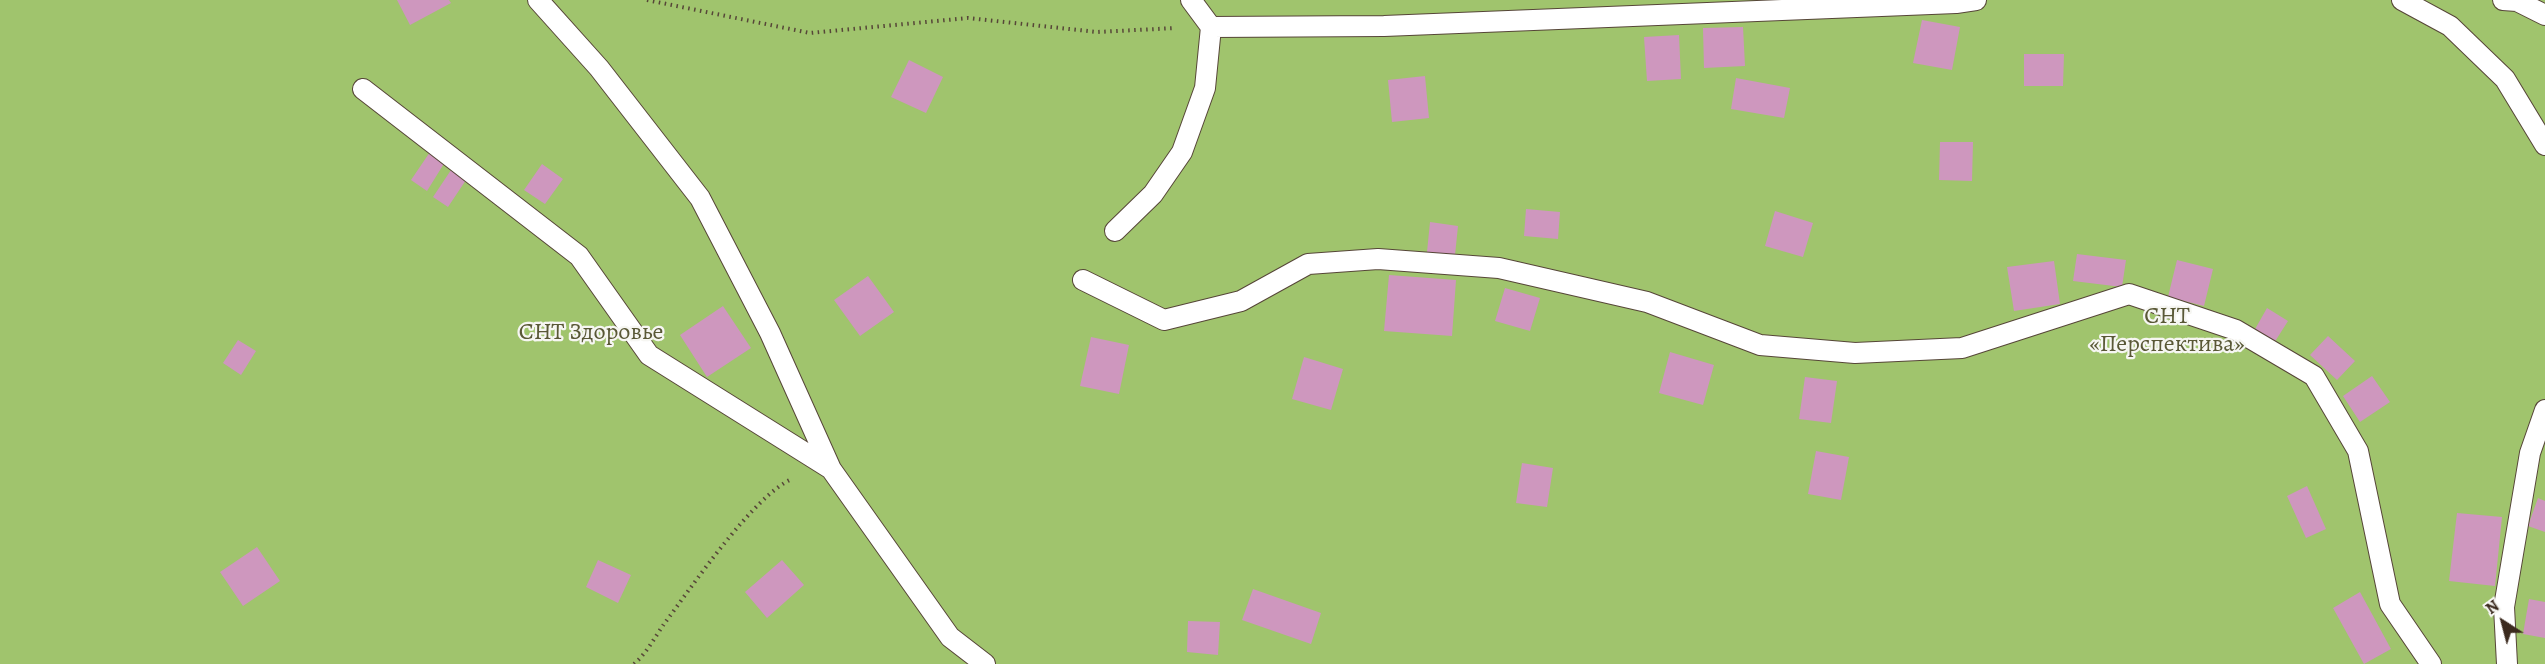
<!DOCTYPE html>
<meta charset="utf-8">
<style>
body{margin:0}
#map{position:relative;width:2545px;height:664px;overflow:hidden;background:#f1e4cb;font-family:Alegreya,serif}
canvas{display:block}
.north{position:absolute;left:2473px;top:592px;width:60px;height:60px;-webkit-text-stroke:4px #f6f6f2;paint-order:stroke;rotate:324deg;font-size:16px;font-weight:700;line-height:24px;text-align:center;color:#3b2a1e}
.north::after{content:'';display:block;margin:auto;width:21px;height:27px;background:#3b2a1e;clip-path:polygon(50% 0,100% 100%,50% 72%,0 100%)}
</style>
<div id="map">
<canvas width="2545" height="664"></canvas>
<div class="north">N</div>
</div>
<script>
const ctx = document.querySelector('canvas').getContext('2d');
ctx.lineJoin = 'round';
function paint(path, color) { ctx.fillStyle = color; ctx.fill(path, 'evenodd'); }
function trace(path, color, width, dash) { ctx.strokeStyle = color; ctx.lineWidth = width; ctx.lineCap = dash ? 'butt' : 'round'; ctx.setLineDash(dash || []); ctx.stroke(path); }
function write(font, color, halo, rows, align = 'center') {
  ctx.font = font + ' Alegreya,serif'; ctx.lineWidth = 4.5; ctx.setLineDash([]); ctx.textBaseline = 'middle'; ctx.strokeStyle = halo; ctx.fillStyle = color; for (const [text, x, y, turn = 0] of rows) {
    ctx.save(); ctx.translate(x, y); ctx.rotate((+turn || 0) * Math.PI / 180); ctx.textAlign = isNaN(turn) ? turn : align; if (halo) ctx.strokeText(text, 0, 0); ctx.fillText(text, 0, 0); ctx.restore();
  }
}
const green = new Path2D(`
 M 0,0 L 2545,0 L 2545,664 L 0,664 Z`);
const building = new Path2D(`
 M 397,0 L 449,0 L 451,3 L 410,25 Z
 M 1922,20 L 1960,27 L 1952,70 L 1913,63 Z
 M 1743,27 L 1745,66 L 1704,68 L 1703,28 Z
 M 1679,35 L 1681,79 L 1647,81 L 1644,37 Z
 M 2024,54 L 2064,54 L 2063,86 L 2024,86 Z
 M 909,60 L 943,77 L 926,113 L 891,97 Z
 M 1425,76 L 1429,118 L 1392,122 L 1388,80 Z
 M 1736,78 L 1790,88 L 1784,118 L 1731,109 Z
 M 1940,142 L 1973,142 L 1972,181 L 1939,180 Z
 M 430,152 L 445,162 L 427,191 L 411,180 Z
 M 542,164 L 563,179 L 545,204 L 524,190 Z
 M 451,170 L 466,180 L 448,207 L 433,197 Z
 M 1526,209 L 1560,212 L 1558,239 L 1524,236 Z
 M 1775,211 L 1813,223 L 1803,257 L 1765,246 Z
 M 1430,222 L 1458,226 L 1455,255 L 1427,252 Z
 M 2077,254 L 2126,260 L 2122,287 L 2073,281 Z
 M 2177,260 L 2213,269 L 2204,306 L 2168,297 Z
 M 2054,261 L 2060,304 L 2014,311 L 2007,267 Z
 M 1389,275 L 1456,280 L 1452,336 L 1384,331 Z
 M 868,276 L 894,312 L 860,336 L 834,300 Z
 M 1505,288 L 1540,298 L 1530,331 L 1495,321 Z
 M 723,306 L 751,348 L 707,377 L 680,335 Z
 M 2267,308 L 2288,321 L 2274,343 L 2254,331 Z
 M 2328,336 L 2355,361 L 2337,380 L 2310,355 Z
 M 1091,337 L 1129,345 L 1119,394 L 1080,386 Z
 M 238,340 L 256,351 L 241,375 L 223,363 Z
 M 1670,352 L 1714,365 L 1703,405 L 1659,393 Z
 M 1304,357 L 1343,369 L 1331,410 L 1292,399 Z
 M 2372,376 L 2390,402 L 2360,422 L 2343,396 Z
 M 1805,377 L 1837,381 L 1831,423 L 1799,419 Z
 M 1816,451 L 1849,457 L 1841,500 L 1808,494 Z
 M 1522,463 L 1553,468 L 1547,507 L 1516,503 Z
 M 2307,486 L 2326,529 L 2306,538 L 2287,496 Z
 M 2538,498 L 2545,501 L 2545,532 L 2528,526 Z
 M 2457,513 L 2502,517 L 2495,586 L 2449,581 Z
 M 257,547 L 280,581 L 243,606 L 220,572 Z
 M 598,560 L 631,575 L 618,603 L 586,587 Z
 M 782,560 L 804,585 L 767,618 L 745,592 Z
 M 1253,589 L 1321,613 L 1311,644 L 1242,620 Z
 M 2360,592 L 2391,649 L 2364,664 L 2333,608 Z
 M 2529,599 L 2545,602 L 2545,638 L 2523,634 Z
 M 1188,621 L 1220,622 L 1218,655 L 1187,652 Z`);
const path = new Path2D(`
 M 647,0 L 810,33 L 968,18 L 1097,32 L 1176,28
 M 634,664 C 646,654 655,637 664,624 C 691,588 754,495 792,479`);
const lane = new Path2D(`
 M 538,0 L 599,68 L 700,198 L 770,333 L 831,469 L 950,637 L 985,664
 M 2402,0 L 2450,26 L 2505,79 L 2545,145
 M 2503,0 L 2517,1 L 2545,15
 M 1211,27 L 1384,26 L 1956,3 L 1976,0
 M 363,89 L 579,256 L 649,355 L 831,469
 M 1115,231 L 1153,194 L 1182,152 L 1205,88 L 1211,27 L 1191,0
 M 1083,280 L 1164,320 L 1241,301 L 1308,264 L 1378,259 L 1499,268 L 1647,302 L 1760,345 L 1855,353 L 1962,348 L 2129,294 L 2236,330 L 2314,376 L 2358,451 L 2390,604 L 2431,664
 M 2507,664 L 2504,607 L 2530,453 L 2545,410`);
const parkNames = [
 ["СНТ",2167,317],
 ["«Перспектива»",2167,345],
 ["СНТ Здоровье",591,333]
];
paint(green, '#a0c46d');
paint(building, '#ce97be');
trace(lane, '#564638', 22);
trace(path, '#564638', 4, [1.5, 4.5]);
trace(lane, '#fff', 20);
write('24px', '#595836', '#f6f6f2', parkNames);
</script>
